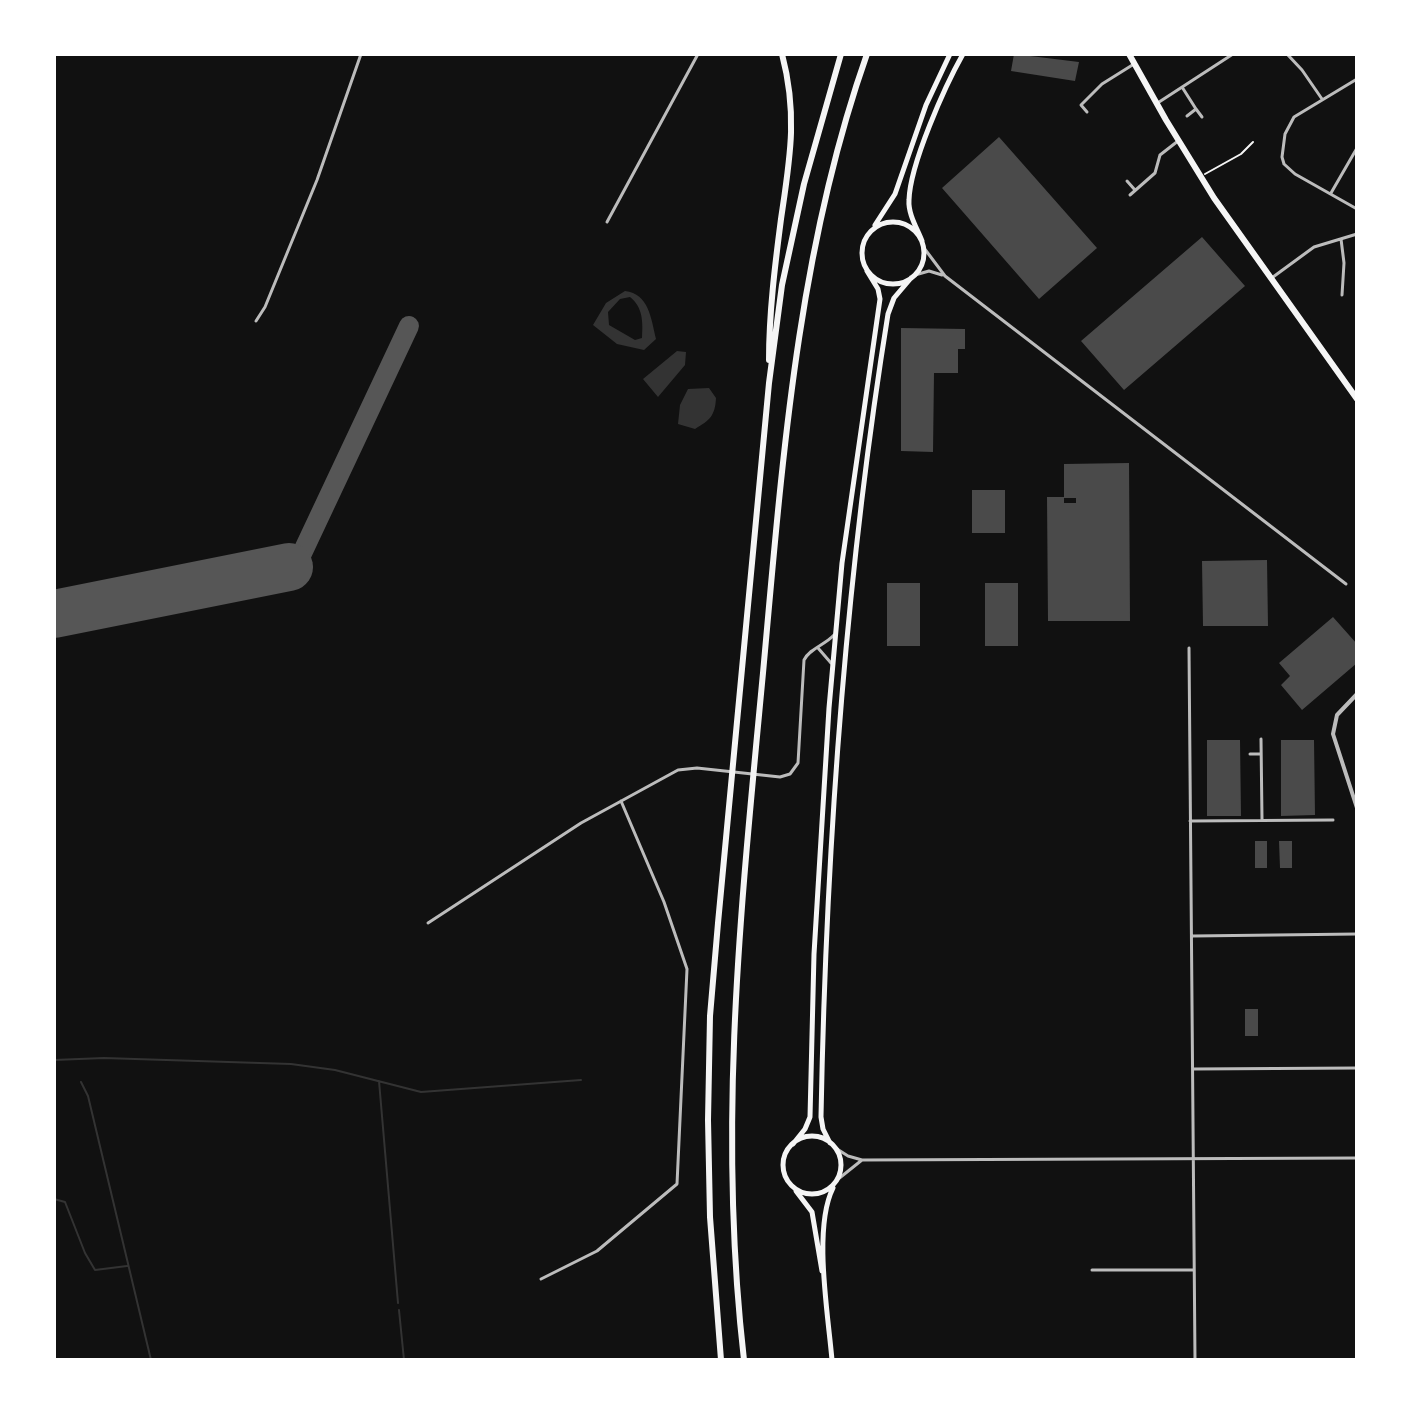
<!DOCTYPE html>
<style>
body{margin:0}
#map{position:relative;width:1411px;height:1414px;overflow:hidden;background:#111;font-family:Roboto,sans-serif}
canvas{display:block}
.frame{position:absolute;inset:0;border:56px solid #fff;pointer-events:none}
</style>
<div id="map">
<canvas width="1411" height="1414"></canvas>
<div class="frame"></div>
</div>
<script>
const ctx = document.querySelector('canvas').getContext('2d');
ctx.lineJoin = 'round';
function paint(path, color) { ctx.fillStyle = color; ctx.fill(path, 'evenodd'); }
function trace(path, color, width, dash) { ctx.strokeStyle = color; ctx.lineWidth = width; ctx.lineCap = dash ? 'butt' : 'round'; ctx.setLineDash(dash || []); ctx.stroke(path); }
const water = new Path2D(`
 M 625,291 C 649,294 651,318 656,339 L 644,350 L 617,344 L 593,325 L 606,303 ZM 630,297 C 643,307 643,322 642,338 L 635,340 L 609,325 L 608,312 L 620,299 Z
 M 677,351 L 686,352 L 685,365 L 658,397 L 643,379 Z
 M 709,388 L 716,398 C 715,416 710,420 695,429 L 678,424 L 680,405 L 688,389 Z`);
const stream = new Path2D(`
 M 54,1060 L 104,1058 L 291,1064 L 335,1070 L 421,1092 L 581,1080
 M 379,1081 L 398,1303
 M 81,1082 L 88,1096 L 151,1360
 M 54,1199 L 65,1202 L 85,1253 L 95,1270 L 127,1266
 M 399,1310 L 404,1360`);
const taxiway = new Path2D(`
 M 289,567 L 297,564 L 409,326`);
const runway = new Path2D(`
 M 54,614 L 289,567`);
const building = new Path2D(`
 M 1014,54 L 1079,62 L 1075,81 L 1011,71 Z
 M 999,137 L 1097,248 L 1039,299 L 942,188 Z
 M 1202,237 L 1245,286 L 1124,390 L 1081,341 Z
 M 901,328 L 965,329 L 965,349 L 958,349 L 958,373 L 934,373 L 933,452 L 901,451 Z
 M 1129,463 L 1130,621 L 1048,621 L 1047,497 L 1064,497 L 1064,503 L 1076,503 L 1076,498 L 1064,498 L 1064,464 Z
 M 972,490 L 1005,490 L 1005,533 L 972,533 Z
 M 1267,560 L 1268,626 L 1203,626 L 1202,561 Z
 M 887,583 L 920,583 L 920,646 L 887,646 Z
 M 985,583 L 1018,583 L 1018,646 L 985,646 Z
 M 1333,617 L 1357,644 L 1357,663 L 1302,710 L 1281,685 L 1290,676 L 1279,663 Z
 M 1207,740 L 1240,740 L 1241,816 L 1207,816 Z
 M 1281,740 L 1314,740 L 1315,815 L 1281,816 Z
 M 1255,841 L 1267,841 L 1267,868 L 1255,868 Z
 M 1279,841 L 1292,841 L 1292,868 L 1280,868 Z
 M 1245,1009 L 1258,1009 L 1258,1036 L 1245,1036 Z`);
const path = new Path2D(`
 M 1205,174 L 1241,154 L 1253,142`);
const minor = new Path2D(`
 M 1287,54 L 1302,70 L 1322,99
 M 1357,79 L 1294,117 L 1285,134 L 1282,157 L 1284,164 L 1295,174 L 1357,209
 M 1182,87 L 1196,109
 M 1156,104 L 1233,54
 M 1087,112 L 1081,105 L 1102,84 L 1134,64
 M 1187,116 L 1196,109 L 1202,117
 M 1127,181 L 1135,190
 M 1331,193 L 1357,148
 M 1130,195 L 1155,173 L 1160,155 L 1178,141
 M 607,222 L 698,54
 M 1341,239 L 1344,263 L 1342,295
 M 924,248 L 945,276 L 1346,584
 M 915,275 L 929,271 L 942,275
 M 1273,277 L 1314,247 L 1357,234
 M 256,321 L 265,307 L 317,180 L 361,54
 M 818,648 L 831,663
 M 1189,648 L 1195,1360
 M 1261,739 L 1262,819
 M 1250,754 L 1261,754
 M 1190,821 L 1333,820
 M 428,923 L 581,823 L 678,770 L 697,768 L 780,777 L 790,774 L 798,763 L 804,660 C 810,648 825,645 834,635
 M 1193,936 L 1357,934
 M 1193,1069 L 1357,1068
 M 834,1147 L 848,1156 L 862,1160 L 1357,1158
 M 837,1180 L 862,1160
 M 1092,1270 L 1193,1270
 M 541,1279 L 597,1251 L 677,1184 L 687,969 L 664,902 L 621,801`);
const tertiary = new Path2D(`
 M 1357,694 L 1337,715 L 1333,734 L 1357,808`);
const secondary = new Path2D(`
 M862 253a31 31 0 1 1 62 0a31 31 0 1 1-62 0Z
 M 875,225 L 895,194 L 926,105 L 950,54
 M 922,241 C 917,228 908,214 909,200 C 910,164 945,86 963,54
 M783 1165a29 29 0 1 1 58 0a29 29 0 1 1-58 0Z
 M 830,1143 L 823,1129 L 821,1117 C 826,848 845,580 888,314 L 894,298 L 911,278
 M 793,1144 L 805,1129 L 810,1117 L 814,954 L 829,708 L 842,563 L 880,299 L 878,289 L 867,271
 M 796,1191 L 812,1212 L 822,1271
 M 832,1360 C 828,1313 813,1228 833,1188`);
const primary = new Path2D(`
 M 1129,54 L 1166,120 L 1214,198 L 1357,399`);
const motorway = new Path2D(`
 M 769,360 C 769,313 775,265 781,219 C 790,158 798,115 782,54
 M 721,1360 L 710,1217 L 708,1120 L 710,1016 L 718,923 L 769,383 L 782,285 L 804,184 L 841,54
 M 744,1360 C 717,1126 741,906 763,673 C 782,465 797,252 867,54`);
paint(water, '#333');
trace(stream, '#333', 2);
trace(taxiway, '#565656', 20);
trace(runway, '#565656', 48);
paint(building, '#4a4a4a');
trace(path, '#f5f5f5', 2);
trace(minor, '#bcbcbc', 3);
trace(tertiary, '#bcbcbc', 4);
trace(secondary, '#f5f5f5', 5);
trace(primary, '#f5f5f5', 6);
trace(motorway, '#f5f5f5', 6);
</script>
